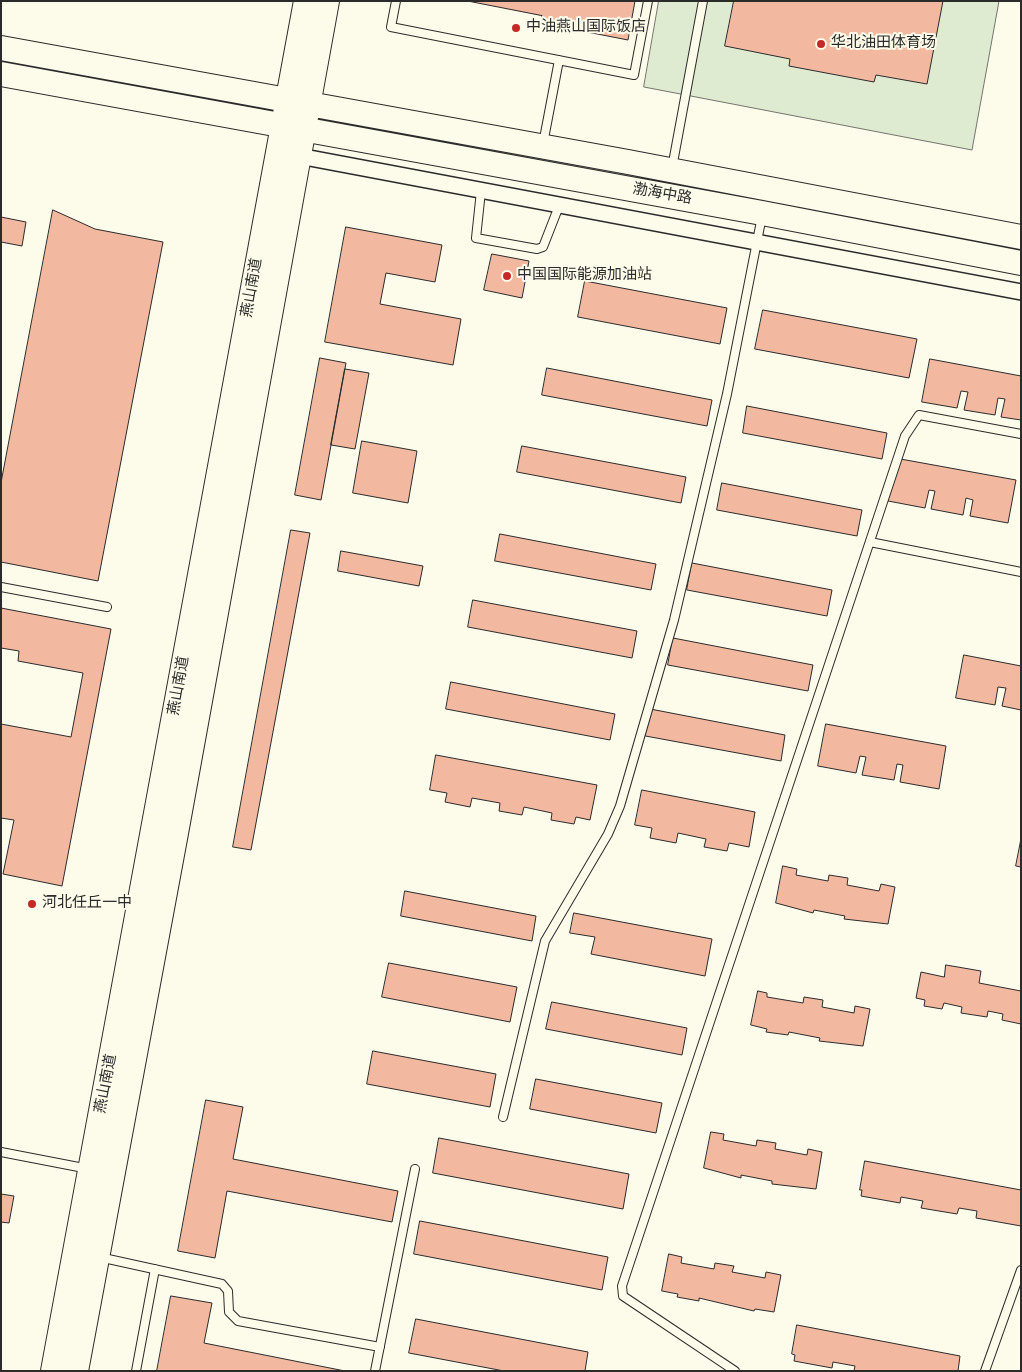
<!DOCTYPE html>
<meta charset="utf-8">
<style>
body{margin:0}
#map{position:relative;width:1022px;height:1372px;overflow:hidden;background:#fdfbea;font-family:Overpass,sans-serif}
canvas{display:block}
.frame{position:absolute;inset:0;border:2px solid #2b2b2b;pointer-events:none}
</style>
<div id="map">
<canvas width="1022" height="1372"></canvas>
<div class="frame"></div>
</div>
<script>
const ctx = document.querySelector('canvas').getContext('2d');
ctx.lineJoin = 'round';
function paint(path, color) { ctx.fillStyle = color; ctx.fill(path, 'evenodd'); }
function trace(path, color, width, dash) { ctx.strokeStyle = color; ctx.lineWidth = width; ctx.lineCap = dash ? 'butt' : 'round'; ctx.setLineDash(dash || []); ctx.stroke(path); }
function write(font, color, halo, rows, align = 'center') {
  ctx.font = font + ' Overpass,"Noto Sans SC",sans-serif'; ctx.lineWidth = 4; ctx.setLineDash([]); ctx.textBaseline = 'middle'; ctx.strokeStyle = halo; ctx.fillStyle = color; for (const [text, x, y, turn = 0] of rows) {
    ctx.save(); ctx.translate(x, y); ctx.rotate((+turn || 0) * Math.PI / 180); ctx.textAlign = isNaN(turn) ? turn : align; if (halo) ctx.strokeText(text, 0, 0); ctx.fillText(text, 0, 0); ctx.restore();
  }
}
const green = new Path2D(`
 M 659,1 L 999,1 L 972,150 L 644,87 Z`);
const building = new Path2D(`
 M 468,1 L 635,1 L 628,40 L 541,23 L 542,16 Z
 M 734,1 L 943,1 L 927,84 L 876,75 L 874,82 L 789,66 L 790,59 L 725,46 Z
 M 53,210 L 95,229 L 163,242 L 98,581 L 1,562 L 1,483 Z
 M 1,217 L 26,222 L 22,246 L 1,242 Z
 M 346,227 L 442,245 L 435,282 L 386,273 L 380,304 L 461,319 L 453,365 L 325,342 Z
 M 492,254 L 529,261 L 522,298 L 484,290 Z
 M 585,281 L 727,308 L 720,344 L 578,317 Z
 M 763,310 L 917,339 L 909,378 L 755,349 Z
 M 320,358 L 346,363 L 321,500 L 295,495 Z
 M 930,359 L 1021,376 L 1021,420 L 1001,417 L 1005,399 L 998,398 L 995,415 L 964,410 L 968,392 L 961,391 L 957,408 L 922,402 Z
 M 547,368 L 712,400 L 707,426 L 542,395 Z
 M 345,369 L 369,373 L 355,449 L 331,445 Z
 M 747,406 L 887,433 L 882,459 L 743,433 Z
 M 362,441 L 417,451 L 408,503 L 353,493 Z
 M 522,446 L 686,477 L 681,503 L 517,472 Z
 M 895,458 L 1016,480 L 1008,523 L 970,516 L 973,500 L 966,498 L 963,515 L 931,509 L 935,491 L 929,490 L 925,508 L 888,501 Z
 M 722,483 L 862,510 L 857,536 L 717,510 Z
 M 291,530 L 310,533 L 251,850 L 233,847 Z
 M 500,534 L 656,564 L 651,590 L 495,561 Z
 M 341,551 L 423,566 L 419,586 L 338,571 Z
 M 692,563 L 832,590 L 827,616 L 687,590 Z
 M 473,600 L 637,631 L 632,658 L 468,627 Z
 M 1,608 L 111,629 L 62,886 L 3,874 L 14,820 L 1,818 L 1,724 L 71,737 L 83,673 L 18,661 L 19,651 L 1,648 Z
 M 673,638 L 813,665 L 808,691 L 668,665 Z
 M 964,655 L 1021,666 L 1021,710 L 1002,706 L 1006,688 L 998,687 L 995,705 L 956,698 Z
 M 451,682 L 615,714 L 610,740 L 446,709 Z
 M 645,708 L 785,735 L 781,761 L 640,735 Z
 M 826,724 L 946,746 L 939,789 L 900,782 L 903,765 L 897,764 L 894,780 L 862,775 L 866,757 L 860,756 L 856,773 L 818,766 Z
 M 436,755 L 597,785 L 590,820 L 576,817 L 574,824 L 551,820 L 552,813 L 524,807 L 522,815 L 499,811 L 500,803 L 472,798 L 470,807 L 445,802 L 447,793 L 430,790 Z
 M 642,790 L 755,812 L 749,847 L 729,843 L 727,851 L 704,847 L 706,839 L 678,833 L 676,843 L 650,838 L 652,828 L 635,825 Z
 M 1021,839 L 1021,867 L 1016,866 Z
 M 783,866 L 797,869 L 796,875 L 828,881 L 829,875 L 848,878 L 847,885 L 879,891 L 881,884 L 895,887 L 888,924 L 844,919 L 845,916 L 814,910 L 813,913 L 776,903 Z
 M 405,891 L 536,916 L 532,941 L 401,916 Z
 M 574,913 L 712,939 L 705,976 L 591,954 L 595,937 L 570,933 Z
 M 389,963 L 517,987 L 510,1022 L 382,997 Z
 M 946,965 L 981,971 L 979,983 L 1021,991 L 1021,1024 L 1002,1020 L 1003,1014 L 988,1011 L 987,1017 L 961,1013 L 962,1007 L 944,1003 L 942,1009 L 924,1006 L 925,1000 L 916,998 L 921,972 L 944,977 Z
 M 758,991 L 767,993 L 767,997 L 803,1003 L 804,997 L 823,1000 L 822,1007 L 854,1013 L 855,1006 L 870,1009 L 863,1046 L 819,1041 L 820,1038 L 789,1032 L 788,1035 L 766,1032 L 767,1029 L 751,1025 Z
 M 552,1002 L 687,1028 L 682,1055 L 546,1029 Z
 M 373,1051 L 496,1074 L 490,1107 L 367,1084 Z
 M 536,1079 L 662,1103 L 656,1133 L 530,1109 Z
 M 206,1100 L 243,1107 L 233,1159 L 398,1191 L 392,1222 L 227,1191 L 215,1258 L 178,1251 Z
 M 711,1132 L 724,1134 L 723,1140 L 756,1146 L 757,1140 L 776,1143 L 775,1149 L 807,1155 L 808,1149 L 822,1152 L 816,1189 L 772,1184 L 772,1181 L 741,1175 L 741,1178 L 704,1168 Z
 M 439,1138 L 629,1174 L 623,1209 L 433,1173 Z
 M 865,1161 L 1021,1190 L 1021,1226 L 976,1218 L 977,1211 L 959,1208 L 957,1214 L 921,1208 L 923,1201 L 901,1197 L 900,1203 L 861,1196 L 862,1190 L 860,1190 Z
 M 1,1194 L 14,1196 L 9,1223 L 1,1222 Z
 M 420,1221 L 608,1257 L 602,1290 L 414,1254 Z
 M 669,1254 L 682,1257 L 681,1263 L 714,1269 L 715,1263 L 734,1266 L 732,1272 L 765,1278 L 766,1272 L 781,1275 L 774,1312 L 755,1309 L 754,1311 L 699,1298 L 699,1301 L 677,1297 L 678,1294 L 662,1291 Z
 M 171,1296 L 212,1303 L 204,1343 L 345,1371 L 157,1371 Z
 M 416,1319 L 588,1352 L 585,1371 L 504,1371 L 409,1353 Z
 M 797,1325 L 960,1356 L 958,1371 L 854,1371 L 855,1366 L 833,1362 L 832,1368 L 794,1361 L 795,1355 L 792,1354 Z`);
const service = new Path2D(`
 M 396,1 L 391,27 L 634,75 L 648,1
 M 543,144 L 559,60
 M 672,168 L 703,1
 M 481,191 L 476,238 L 537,249 L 543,247 L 559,206
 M 870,542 L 1021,572
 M 1,587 L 107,607
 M 503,1117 L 545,941 L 608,834 L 620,806 L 674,620 L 727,394 L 762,216
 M 1,1152 L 89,1169
 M 99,1257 L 222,1284 L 228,1291 L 229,1312 L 238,1321 L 380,1347
 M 136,1371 L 155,1269
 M 375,1371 L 415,1169
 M 735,1371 L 623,1296 L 622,1286 L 905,436 L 919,415 L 1021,434
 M 985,1371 L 1021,1270`);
const minor = new Path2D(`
 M 299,156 L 1021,292`);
const primary = new Path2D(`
 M 1,48 L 628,162 L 1021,237
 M 1,74 L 762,213 L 1021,263
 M 53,1371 L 306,1
 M 76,1371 L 176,833 L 327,1`);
const markers = [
 [516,28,5,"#c62828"],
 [821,44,5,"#c62828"],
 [507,276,5,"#c62828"],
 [32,904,5,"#c62828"]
];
const poiNames = [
 ["中油燕山国际饭店",526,28],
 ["华北油田体育场",831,44],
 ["中国国际能源加油站",517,276],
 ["河北任丘一中",42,904]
];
const streetNames = [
 ["渤海中路",662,195,10],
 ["燕山南道",253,288,-80],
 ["燕山南道",180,686,-80],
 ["燕山南道",107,1084,-79]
];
paint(green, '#deebd1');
trace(green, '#74746e', 1);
paint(building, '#f2b8a0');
trace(building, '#2b2b2b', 1);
trace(service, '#2b2b2b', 10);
trace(minor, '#2b2b2b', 18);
trace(primary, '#2b2b2b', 26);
trace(service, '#fdfbea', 8);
trace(minor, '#fdfbea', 15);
trace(primary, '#fdfbea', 24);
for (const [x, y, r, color] of markers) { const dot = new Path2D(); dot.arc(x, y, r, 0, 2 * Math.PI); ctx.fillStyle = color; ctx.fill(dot); trace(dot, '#fdfbea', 2); }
write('15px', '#2b2b2b', '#fdfbea', poiNames, 'left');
write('15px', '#2b2b2b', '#fdfbea', streetNames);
</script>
